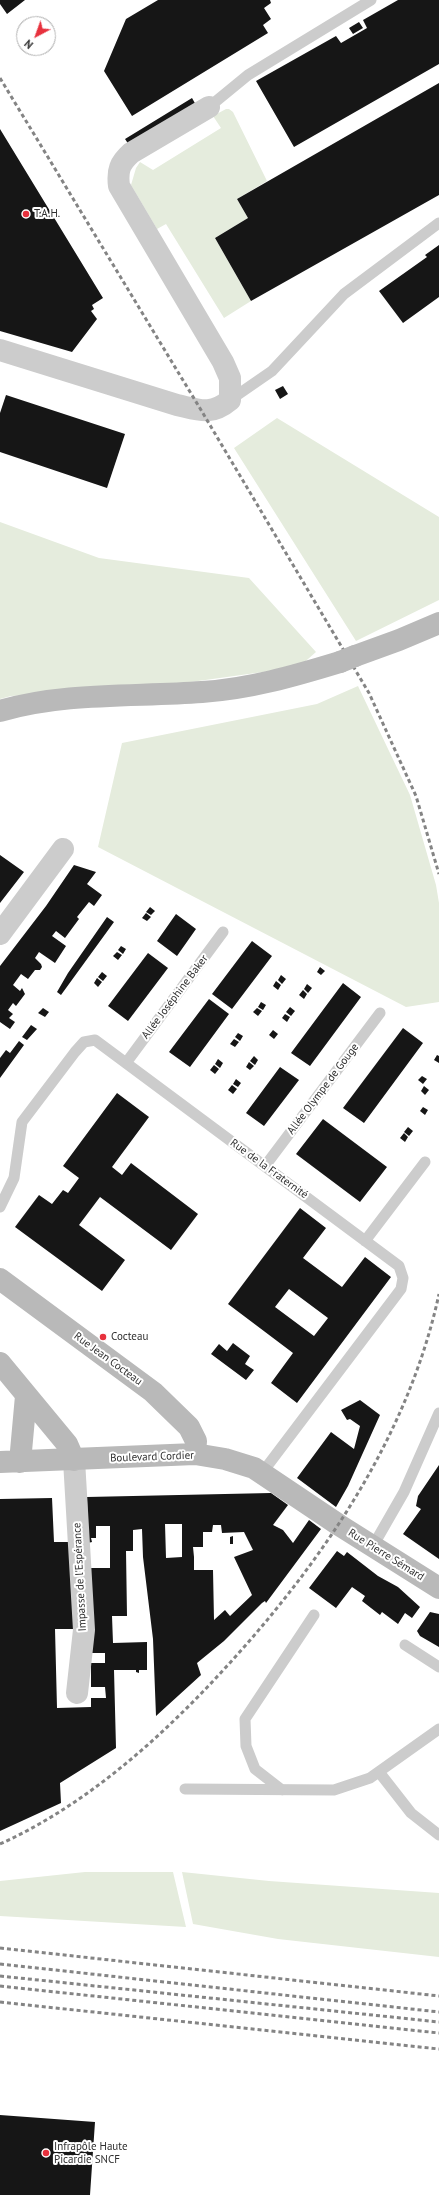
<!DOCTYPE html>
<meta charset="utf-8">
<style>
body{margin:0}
#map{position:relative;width:439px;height:2195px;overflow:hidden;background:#fff;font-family:"PT Sans",sans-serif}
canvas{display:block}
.north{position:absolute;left:16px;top:16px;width:40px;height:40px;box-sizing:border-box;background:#fff;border:1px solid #acacac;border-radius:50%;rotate:221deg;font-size:11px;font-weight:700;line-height:16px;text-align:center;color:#2f2f2f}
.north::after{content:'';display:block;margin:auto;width:14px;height:18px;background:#e7313d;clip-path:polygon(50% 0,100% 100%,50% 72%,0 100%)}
</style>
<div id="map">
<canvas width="439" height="2195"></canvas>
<div class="north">N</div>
</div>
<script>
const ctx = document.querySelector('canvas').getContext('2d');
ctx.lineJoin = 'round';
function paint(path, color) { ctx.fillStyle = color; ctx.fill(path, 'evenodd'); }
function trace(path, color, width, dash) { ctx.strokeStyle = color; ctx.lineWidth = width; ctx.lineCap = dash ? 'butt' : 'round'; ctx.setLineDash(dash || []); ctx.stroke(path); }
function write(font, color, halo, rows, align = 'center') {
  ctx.font = font + ' "PT Sans",sans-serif'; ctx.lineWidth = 4; ctx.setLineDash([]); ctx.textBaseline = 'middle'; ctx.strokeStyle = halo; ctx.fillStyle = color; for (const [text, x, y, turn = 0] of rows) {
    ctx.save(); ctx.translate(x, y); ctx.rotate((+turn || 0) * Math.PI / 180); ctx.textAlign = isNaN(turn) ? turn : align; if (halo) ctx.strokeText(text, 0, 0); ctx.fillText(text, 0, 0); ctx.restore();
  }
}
const green = new Path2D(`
 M 226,109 L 229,109 L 233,112 L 267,181 L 237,199 L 248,218 L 215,238 L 251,301 L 224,318 L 166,224 L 157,229 L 131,185 L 136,168 L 140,162 L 153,170 L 221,128 L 213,116 Z
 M 277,418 L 439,517 L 439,600 L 356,641 L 234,448 Z
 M 0,522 L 99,558 L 249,578 L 316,652 L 299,667 L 162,686 L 11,696 L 0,699 Z
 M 358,686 L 410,795 L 436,885 L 439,903 L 439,1002 L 406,1007 L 98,847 L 122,743 L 317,704 Z
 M 85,1872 L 173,1872 L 186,1927 L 0,1916 L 0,1881 Z
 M 182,1872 L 269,1881 L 439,1893 L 439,1957 L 278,1939 L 193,1924 Z`);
const building = new Path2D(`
 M 0,0 L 25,0 L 7,14 L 0,4 Z
 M 158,0 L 270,0 L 271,3 L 264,8 L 271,19 L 263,25 L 268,33 L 132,116 L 104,71 L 126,19 Z
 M 398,0 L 439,0 L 439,64 L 294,147 L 256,81 L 336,36 L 341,43 L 367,28 L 363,20 Z
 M 359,22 L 363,28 L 353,34 L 349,28 Z
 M 439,83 L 439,195 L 251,301 L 215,238 L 248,218 L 237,199 Z
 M 192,98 L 196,105 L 129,145 L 125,139 Z
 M 0,129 L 103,298 L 92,305 L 94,309 L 91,311 L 97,319 L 72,352 L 0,331 Z
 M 439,245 L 439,297 L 403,323 L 379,291 L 427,257 L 425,255 Z
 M 283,386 L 288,394 L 280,399 L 275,390 Z
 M 6,395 L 125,434 L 107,488 L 0,452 L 0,413 Z
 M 0,855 L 24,872 L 0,903 Z
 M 74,865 L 96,872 L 87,884 L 102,895 L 94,906 L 89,902 L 77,917 L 79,919 L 65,938 L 56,931 L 52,936 L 66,946 L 55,963 L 39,952 L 35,958 L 41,964 L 42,967 L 40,970 L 35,970 L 28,979 L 21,974 L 13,985 L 20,991 L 22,988 L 25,994 L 16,1006 L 13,1003 L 8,1010 L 13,1014 L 9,1018 L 15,1022 L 10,1029 L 0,1022 L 0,966 L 46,906 Z
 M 150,907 L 155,911 L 151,915 L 146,912 Z
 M 146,913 L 151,917 L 147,921 L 142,918 Z
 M 176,914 L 196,929 L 177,956 L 157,941 Z
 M 107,917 L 114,922 L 61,995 L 57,992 L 68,973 Z
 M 252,941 L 272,956 L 232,1009 L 212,994 Z
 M 121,946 L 126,949 L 123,954 L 118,950 Z
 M 117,952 L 122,955 L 118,960 L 113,956 Z
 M 148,953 L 168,968 L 128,1021 L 108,1006 Z
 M 320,967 L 325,971 L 321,975 L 317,972 Z
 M 102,972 L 107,976 L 103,981 L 98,977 Z
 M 281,975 L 286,979 L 282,984 L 278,980 Z
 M 97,978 L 102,982 L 98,987 L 94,983 Z
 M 276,981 L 281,985 L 278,990 L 273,986 Z
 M 343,983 L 361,997 L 310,1066 L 291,1053 Z
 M 307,984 L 312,988 L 308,993 L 304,989 Z
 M 303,990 L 307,994 L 304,999 L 299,995 Z
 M 209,999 L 229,1014 L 190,1067 L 169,1052 Z
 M 261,1002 L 266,1005 L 263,1010 L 258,1007 Z
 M 290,1007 L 295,1011 L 291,1016 L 286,1012 Z
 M 43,1008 L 49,1012 L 45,1017 L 38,1013 Z
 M 257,1008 L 262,1011 L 258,1016 L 253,1012 Z
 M 285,1014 L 290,1017 L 287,1022 L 282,1018 Z
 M 31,1025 L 37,1029 L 27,1040 L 22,1037 Z
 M 403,1028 L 423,1043 L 364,1123 L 343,1108 Z
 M 273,1030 L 278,1034 L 274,1039 L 269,1035 Z
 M 238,1033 L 243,1036 L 240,1041 L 235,1037 Z
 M 234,1039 L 239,1042 L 235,1047 L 230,1044 Z
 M 19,1041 L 24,1045 L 0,1078 L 0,1058 L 6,1050 L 10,1053 Z
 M 437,1055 L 439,1056 L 439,1063 L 434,1060 Z
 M 254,1056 L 258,1060 L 255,1065 L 250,1061 Z
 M 218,1059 L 223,1063 L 220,1068 L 215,1064 Z
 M 249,1062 L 254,1066 L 250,1070 L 246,1067 Z
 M 214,1065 L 219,1069 L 215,1074 L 210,1070 Z
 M 280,1067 L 299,1080 L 264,1126 L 246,1113 Z
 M 422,1076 L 427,1079 L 423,1084 L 418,1080 Z
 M 236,1079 L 241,1083 L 238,1087 L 233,1084 Z
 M 232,1085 L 237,1089 L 233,1094 L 228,1090 Z
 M 424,1086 L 429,1090 L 425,1095 L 421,1091 Z
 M 117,1093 L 149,1117 L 112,1167 L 122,1175 L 131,1163 L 198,1214 L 171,1250 L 100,1197 L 79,1225 L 125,1260 L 102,1291 L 15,1227 L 39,1195 L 52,1204 L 63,1190 L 68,1193 L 79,1178 L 63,1166 Z
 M 423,1107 L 428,1110 L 425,1115 L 420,1111 Z
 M 323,1119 L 387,1167 L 360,1202 L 296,1154 Z
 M 408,1127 L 413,1131 L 409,1136 L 404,1132 Z
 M 404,1133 L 408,1137 L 405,1142 L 400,1138 Z
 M 300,1208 L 326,1228 L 303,1258 L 342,1287 L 365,1257 L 391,1277 L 297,1403 L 271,1383 L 293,1353 L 228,1304 ZM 289,1289 L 328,1318 L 314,1336 L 275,1307 Z
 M 233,1343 L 250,1356 L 245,1364 L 254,1370 L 246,1380 L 211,1354 L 219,1344 L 227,1351 Z
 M 360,1400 L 380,1415 L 348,1486 L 336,1507 L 297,1478 L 331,1432 L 354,1449 L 360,1426 L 350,1419 L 347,1420 L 341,1410 Z
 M 439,1465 L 439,1559 L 403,1534 L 421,1509 L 416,1506 L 418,1496 Z
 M 271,1493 L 288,1505 L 273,1525 L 283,1530 L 293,1543 L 309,1520 L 321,1529 L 266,1603 L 265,1601 L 262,1603 L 224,1641 L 197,1663 L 201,1675 L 156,1716 L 153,1639 L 143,1557 L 142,1529 L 133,1530 L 133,1551 L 126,1551 L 127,1616 L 112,1616 L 113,1643 L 147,1642 L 147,1670 L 139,1670 L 139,1673 L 136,1672 L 136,1670 L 114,1670 L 116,1748 L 60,1783 L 61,1803 L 0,1831 L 0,1499 L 52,1498 L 54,1542 L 76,1542 L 78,1629 L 55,1629 L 57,1708 L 91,1707 L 91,1698 L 106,1698 L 105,1687 L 91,1687 L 91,1663 L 105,1663 L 105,1653 L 91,1653 L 88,1568 L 110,1568 L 110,1526 L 96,1526 L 96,1538 L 91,1538 L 92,1542 L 88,1543 L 87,1497 ZM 165,1524 L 182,1524 L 182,1557 L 166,1558 ZM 213,1525 L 221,1525 L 222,1533 L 244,1532 L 253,1550 L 234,1557 L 252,1595 L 230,1616 L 225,1610 L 214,1620 L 213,1570 L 194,1570 L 194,1557 L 193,1547 L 203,1547 L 203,1532 L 212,1532 Z
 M 233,1536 L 233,1544 L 230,1544 L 230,1537 Z
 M 337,1551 L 344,1556 L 347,1552 L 378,1576 L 398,1587 L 420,1607 L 412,1618 L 405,1613 L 398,1624 L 382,1612 L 380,1615 L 362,1601 L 365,1596 L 352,1587 L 336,1608 L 309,1588 Z
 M 430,1612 L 439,1614 L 439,1647 L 420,1636 L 417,1631 Z
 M 0,2115 L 95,2122 L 90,2195 L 0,2195 Z`);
const lane = new Path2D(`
 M 209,107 L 248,75 L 371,0
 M 230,400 L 272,371 L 344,294 L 439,223
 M 126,1063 L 223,932
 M 265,1166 L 380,1013
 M 0,1207 L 14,1178 L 22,1122 L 75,1052 L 84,1042 L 95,1040 L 399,1266 L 403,1278 L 401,1289 L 262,1473
 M 365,1241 L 425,1162
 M 373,1546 L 404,1492 L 439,1413
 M 405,1645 L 439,1667
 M 379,1772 L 411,1813 L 439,1835
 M 185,1789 L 334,1790 L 370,1778 L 439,1729
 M 282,1790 L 255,1769 L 246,1746 L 245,1719 L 314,1615`);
const street = new Path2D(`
 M 0,350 L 177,405 C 199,410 211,416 230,400 L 230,378 L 223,362 L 119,186 C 117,170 120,163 131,153 L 209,107
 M 0,934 L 63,849
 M 74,1460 L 84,1630 L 77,1693`);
const secondary = new Path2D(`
 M 355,656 L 399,640 L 439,623
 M 0,711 C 64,692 135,697 202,692 C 249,689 294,676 340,662
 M 0,1279 L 153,1392 L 189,1427 L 196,1441 L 195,1454
 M 0,1363 L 67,1444 L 74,1460
 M 0,1462 L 195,1454 L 225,1459 L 254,1468 L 339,1525 L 439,1588
 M 20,1462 L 26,1396`);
const rail = new Path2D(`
 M 0,78 L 201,410 L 369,693 L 416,796 L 439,874
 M 0,1844 C 82,1807 154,1744 215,1679 C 316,1571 407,1442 439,1294
 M 0,1948 L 439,1996
 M 0,1964 L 439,2012
 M 0,1976 L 439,2022
 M 0,1986 L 439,2033
 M 0,2002 L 439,2049`);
const secondaryBridge = new Path2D(`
 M 340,662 L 355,656`);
const markers = [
 [26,214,4,"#e7313d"],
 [103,1337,4,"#e7313d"],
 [46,2153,4,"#e7313d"]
];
const poiNames = [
 ["T.A.H.",34,214],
 ["Cocteau",111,1337],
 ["Infrapôle Haute",54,2147],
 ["Picardie SNCF",54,2160]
];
const streetNames = [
 ["Allée Joséphine Baker",175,997,-53],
 ["Allée Olympe de Gouge",323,1089,-53],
 ["Rue de la Fraternité",269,1169,36],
 ["Rue Jean Cocteau",108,1359,36],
 ["Boulevard Cordier",152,1457,-2],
 ["Rue Pierre Sémard",386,1555,32],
 ["Impasse de l'Espérance",80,1577,-93]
];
paint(green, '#e5ecdd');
paint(building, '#161616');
trace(lane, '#ccc', 11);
trace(street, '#ccc', 22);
trace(secondary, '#b9b9b9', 22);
trace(rail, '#848484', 3, [4, 3]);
trace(secondaryBridge, '#b9b9b9', 22);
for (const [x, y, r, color] of markers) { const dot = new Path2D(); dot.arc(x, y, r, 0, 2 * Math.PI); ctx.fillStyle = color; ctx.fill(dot); trace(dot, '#fff', 1.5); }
write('11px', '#2f2f2f', '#fff', poiNames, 'left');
write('11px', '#2f2f2f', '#fff', streetNames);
</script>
